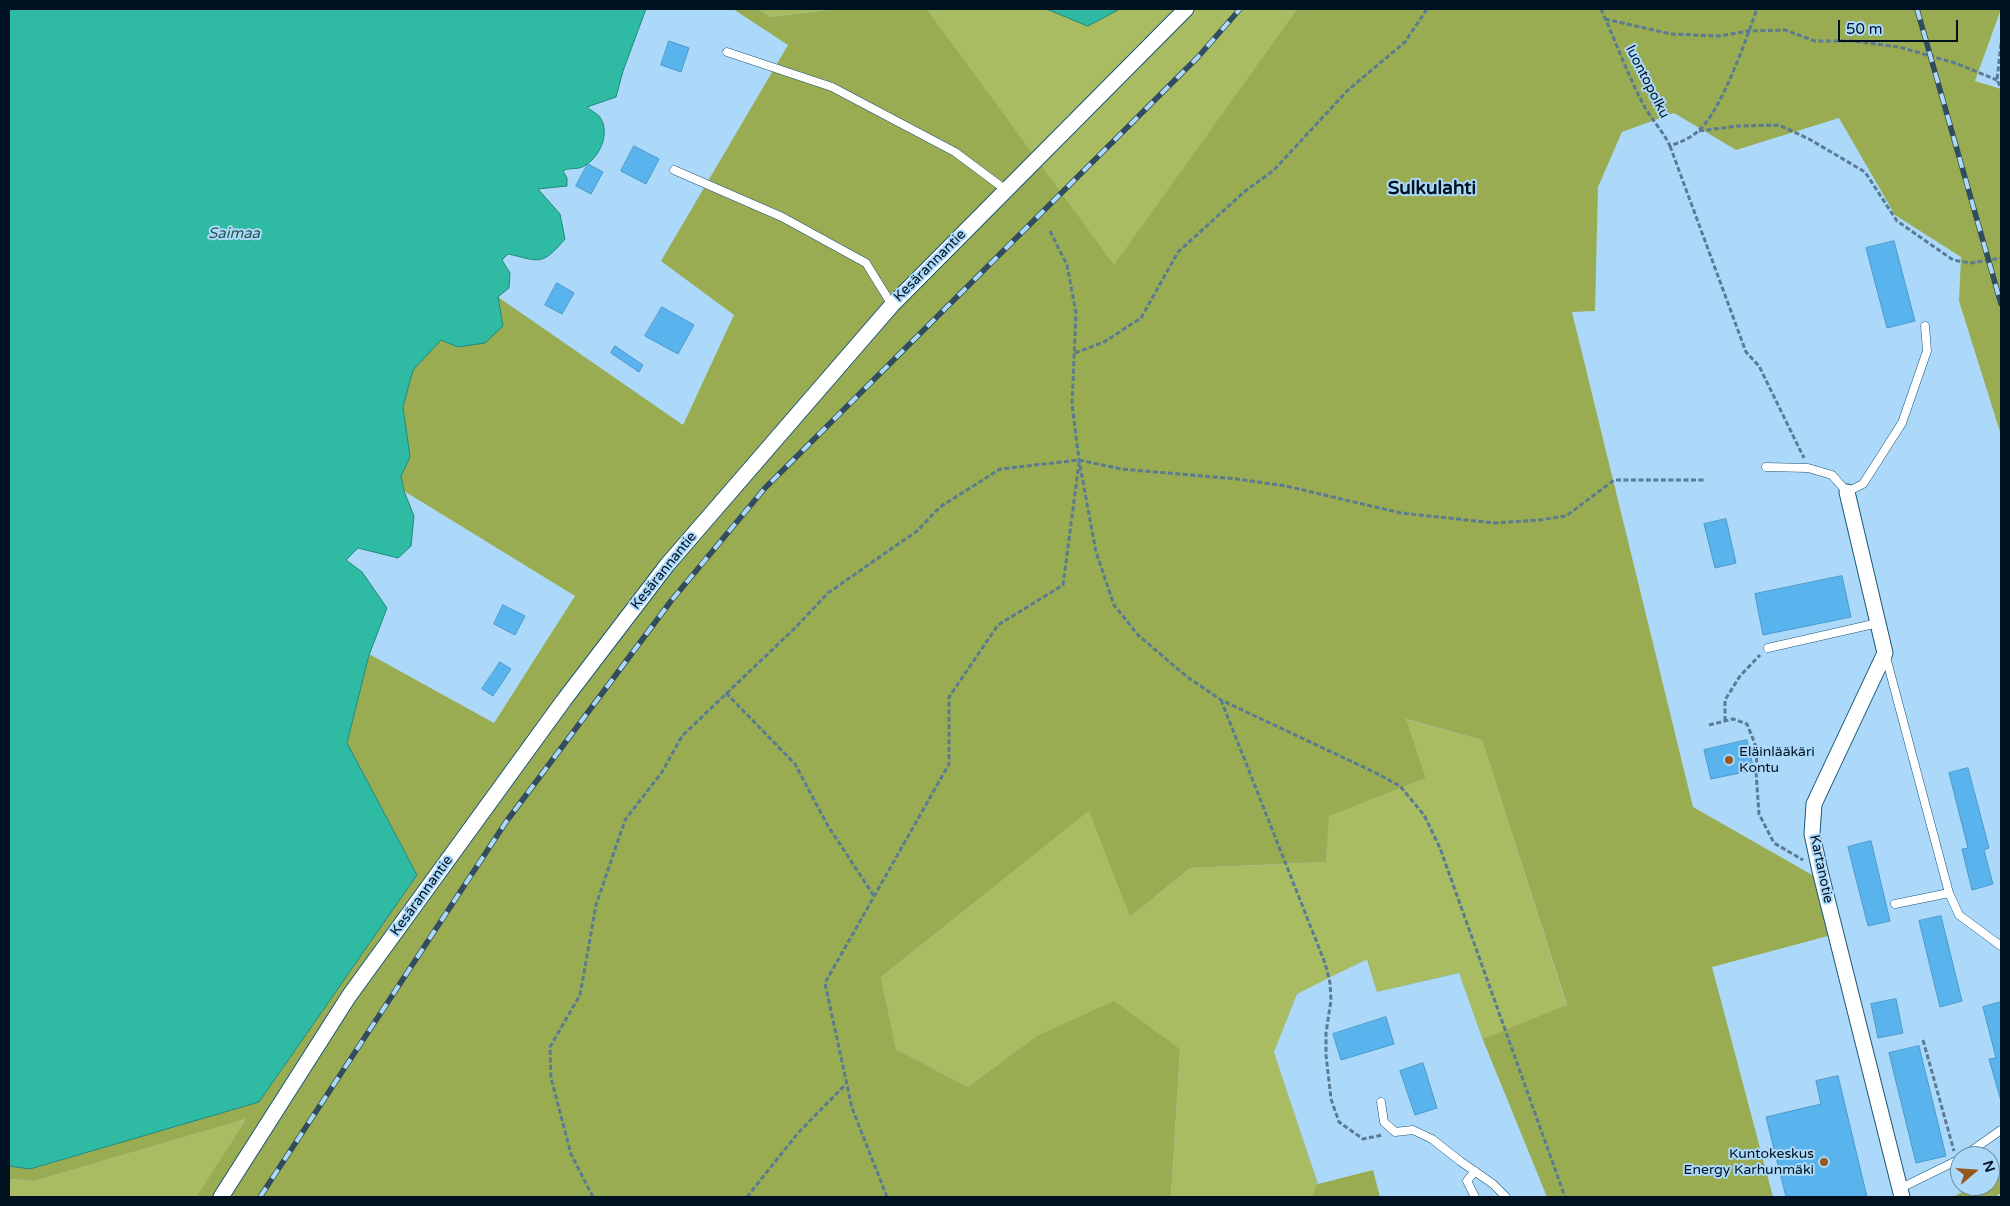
<!DOCTYPE html>
<meta charset="utf-8">
<style>
body{margin:0}
#map{position:relative;width:2010px;height:1206px;overflow:hidden;background:#acd9f9;font-family:"Varela Round",sans-serif}
canvas{display:block}
.frame{position:absolute;inset:0;border:10px solid #001221;pointer-events:none}
.north{position:absolute;left:1950px;top:1146px;width:50px;height:50px;box-sizing:border-box;background:#acd9f9;border:1px solid #6789a3;border-radius:50%;rotate:72deg;font-size:14px;font-weight:700;line-height:20px;text-align:center;color:#001221}
.north::after{content:'';display:block;margin:auto;width:18px;height:22px;background:#96581d;clip-path:polygon(50% 0,100% 100%,50% 72%,0 100%)}
.scale{position:absolute;left:1838px;top:20px;width:120px;height:22px;box-sizing:border-box;border:2px solid #001221;border-top:0;padding-left:6px;font-size:15px;line-height:18px;white-space:nowrap;color:#001221;-webkit-text-stroke:4px #acd9f9;paint-order:stroke}
</style>
<div id="map">
<canvas width="2010" height="1206"></canvas>
<div class="frame"></div>
<div class="north">N</div>
<div class="scale">50 m</div>
</div>
<script>
const ctx = document.querySelector('canvas').getContext('2d');
ctx.lineJoin = 'round';
function paint(path, color) { ctx.fillStyle = color; ctx.fill(path, 'evenodd'); }
function trace(path, color, width, dash) { ctx.strokeStyle = color; ctx.lineWidth = width; ctx.lineCap = dash ? 'butt' : 'round'; ctx.setLineDash(dash || []); ctx.stroke(path); }
function write(font, color, halo, rows, align = 'center') {
  ctx.font = font + ' "Varela Round",sans-serif'; ctx.lineWidth = 4; ctx.setLineDash([]); ctx.textBaseline = 'middle'; ctx.strokeStyle = halo; ctx.fillStyle = color; for (const [text, x, y, turn = 0] of rows) {
    ctx.save(); ctx.translate(x, y); ctx.rotate((+turn || 0) * Math.PI / 180); ctx.textAlign = isNaN(turn) ? turn : align; if (halo) ctx.strokeText(text, 0, 0); ctx.fillText(text, 0, 0); ctx.restore();
  }
}
const green = new Path2D(`
 M 758,9 L 837,9 L 771,17 Z
 M 927,9 L 1297,9 L 1114,266 Z
 M 1405,719 L 1482,740 L 1567,1006 L 1483,1040 L 1459,972 L 1377,992 L 1367,959 L 1296,994 L 1274,1052 L 1317,1185 L 1312,1197 L 1171,1197 L 1180,1049 L 1035,1037 L 968,1087 L 896,1049 L 881,977 L 1090,810 L 1130,917 L 1190,868 L 1326,862 L 1328,816 L 1426,778 Z
 M 246,1119 L 196,1197 L 9,1197 L 9,1179 L 34,1181 Z`);
const forest = new Path2D(`
 M 733,9 L 758,9 L 771,17 L 837,9 L 927,9 L 1114,265 L 1297,9 L 2001,9 L 1975,81 L 2001,89 L 2001,435 L 1959,301 L 1961,257 L 1895,215 L 1839,118 L 1736,150 L 1674,113 L 1622,132 L 1598,187 L 1595,311 L 1572,312 L 1693,807 L 1814,876 L 1828,936 L 1712,967 L 1773,1197 L 1547,1197 L 1483,1040 L 1459,973 L 1377,992 L 1367,959 L 1297,994 L 1274,1052 L 1318,1184 L 1373,1170 L 1380,1197 L 1312,1197 L 1317,1184 L 1274,1052 L 1296,994 L 1368,959 L 1377,992 L 1459,972 L 1483,1039 L 1567,1005 L 1482,740 L 1406,719 L 1426,778 L 1329,816 L 1326,862 L 1190,868 L 1130,917 L 1089,811 L 881,977 L 896,1049 L 968,1087 L 1035,1037 L 1114,1001 L 1180,1049 L 1171,1197 L 196,1197 L 246,1119 L 34,1181 L 9,1179 L 9,1166 L 30,1169 L 259,1102 L 417,875 L 347,743 L 369,654 L 494,723 L 575,596 L 404,491 L 401,476 L 410,457 L 403,407 L 413,370 L 441,340 L 459,347 L 503,326 L 498,297 L 683,425 L 734,315 L 661,261 L 788,45 Z
 M 2001,1171 L 2001,1193 L 1995,1197 L 1953,1197 L 1974,1186 L 1990,1186 L 1990,1177 Z`);
const water = new Path2D(`
 M 9,9 L 646,9 L 623,71 L 616,97 L 587,107 C 590,110 596,113 599,116 C 612,132 599,160 582,167 C 576,170 569,167 563,171 L 567,178 L 567,186 L 538,189 L 560,214 L 565,239 C 541,267 540,261 508,254 L 502,260 L 510,273 L 509,288 L 498,297 L 503,326 L 485,343 L 458,347 L 441,340 L 413,370 L 403,407 L 410,457 L 401,476 L 404,491 L 414,516 L 411,546 L 398,558 L 358,548 L 346,560 L 362,572 L 387,608 L 369,655 L 347,743 L 417,875 L 259,1102 L 30,1169 L 9,1166 Z
 M 1047,9 L 1120,9 L 1088,26 Z`);
const building = new Path2D(`
 M 669,41 L 689,48 L 681,72 L 661,65 Z
 M 634,146 L 659,159 L 646,184 L 621,171 Z
 M 588,164 L 603,172 L 591,194 L 576,186 Z
 M 1894,241 L 1915,321 L 1887,328 L 1866,248 Z
 M 557,283 L 574,293 L 562,314 L 545,305 Z
 M 662,307 L 694,325 L 678,354 L 645,336 Z
 M 615,346 L 643,365 L 639,372 L 611,353 Z
 M 1726,519 L 1736,563 L 1715,568 L 1704,524 Z
 M 1842,576 L 1851,617 L 1763,635 L 1755,594 Z
 M 503,605 L 525,616 L 515,635 L 494,624 Z
 M 500,662 L 511,669 L 493,696 L 482,689 Z
 M 1747,740 L 1754,770 L 1711,779 L 1704,750 Z
 M 1968,768 L 1989,848 L 1984,850 L 1993,884 L 1972,890 L 1962,849 L 1968,848 L 1949,773 Z
 M 1871,841 L 1890,921 L 1868,926 L 1848,847 Z
 M 1941,916 L 1962,1001 L 1940,1007 L 1919,921 Z
 M 1896,999 L 1903,1033 L 1878,1038 L 1871,1004 Z
 M 2001,1002 L 2001,1101 L 1989,1059 L 1996,1058 L 1983,1007 Z
 M 1386,1017 L 1394,1044 L 1341,1060 L 1333,1034 Z
 M 1919,1046 L 1946,1156 L 1916,1163 L 1889,1053 Z
 M 1423,1063 L 1437,1108 L 1415,1115 L 1400,1071 Z
 M 1838,1076 L 1867,1197 L 1786,1197 L 1766,1117 L 1821,1104 L 1816,1081 Z`);
const path = new Path2D(`
 M 1601,9 C 1615,40 1627,73 1643,104 C 1651,119 1663,131 1670,146 C 1680,142 1689,139 1697,132 C 1721,113 1746,39 1757,9
 M 1605,19 L 1671,34 L 1719,36 L 1749,31 L 1785,30 L 1815,41 L 1854,41 L 1899,47 L 1955,63 L 1997,80
 M 2001,44 L 1997,80 L 2001,88
 M 1699,131 L 1738,126 L 1779,125 L 1809,139 L 1865,172 L 1897,221 L 1953,260 L 1971,263 L 2001,258
 M 1670,146 L 1746,352 L 1759,366 L 1804,458
 M 1050,231 L 1067,265 L 1076,313 L 1072,404 L 1079,460 L 1096,552 L 1114,605 L 1138,635 L 1186,676 L 1221,700 L 1374,772 L 1400,786 L 1424,815 L 1440,848 L 1565,1197
 M 1075,353 L 1104,342 L 1141,318 L 1178,252 L 1244,192 L 1274,170 L 1348,90 L 1405,42 L 1427,9
 M 726,693 L 795,764 L 828,826 L 874,896
 M 1221,700 L 1325,963 L 1330,983 L 1331,1000 L 1326,1033 L 1326,1055 L 1331,1099 L 1339,1122 L 1363,1139 L 1382,1135
 M 1725,721 L 1725,700 L 1740,676 L 1760,655
 M 1709,725 L 1733,719 L 1747,724 L 1757,749 L 1756,772 L 1759,814 L 1774,843 L 1803,860
 M 1923,1040 L 1954,1151
 M 593,1197 L 571,1154 L 551,1078 L 550,1047 L 580,995 L 596,905 L 625,820 L 662,772 L 682,736 L 795,628 L 828,593 L 917,531 L 940,507 L 1000,469 L 1079,460 L 1121,469 L 1237,479 L 1286,486 L 1401,513 L 1495,523 L 1540,520 L 1566,516 L 1614,480 L 1704,480
 M 747,1197 L 798,1133 L 846,1084
 M 887,1197 L 852,1108 L 825,983 L 949,764 L 949,697 L 998,625 L 1063,585 L 1079,463`);
const lane = new Path2D(`
 M 727,52 L 832,87 L 955,152 L 1006,190
 M 674,170 L 782,217 L 866,263 L 892,305
 M 1766,467 L 1808,468 L 1832,475 L 1847,492 L 1863,484 L 1902,423 L 1927,351 L 1925,326
 M 1768,648 L 1878,623
 M 1886,657 L 1949,893 L 1895,904
 M 1949,893 L 1959,915 L 2001,946
 M 1381,1102 L 1384,1122 L 1395,1132 L 1413,1130 L 1432,1139 L 1460,1161 L 1493,1184 L 1506,1197
 M 1964,1156 L 2001,1130
 M 1475,1171 L 1467,1181 L 1475,1197
 M 1899,1189 L 1960,1159`);
const street = new Path2D(`
 M 1847,492 L 1885,653 L 1814,804 L 1812,834 L 1820,871 L 1902,1197
 M 221,1197 L 349,996 L 564,700 L 667,565 L 892,305 L 1186,9`);
const rail = new Path2D(`
 M 1917,9 L 2001,304
 M 260,1197 L 506,822 L 671,601 L 765,488 L 1198,57 L 1240,9`);
const markers = [
 [1729,760,5,"#96581d"],
 [1824,1162,5,"#96581d"]
];
const streetNames = [
 ["luontopolku",1647,82,63],
 ["Kesärannantie",930,266,-45],
 ["Kesärannantie",664,571,-51],
 ["Kartanotie",1821,869,78],
 ["Kesärannantie",422,896,-54]
];
const poiNames = [
 ["Eläinlääkäri",1739,752],
 ["Kontu",1739,768],
 ["Kuntokeskus",1814,1154,"right"],
 ["Energy Karhunmäki",1814,1170,"right"]
];
const waterNames = [
 ["Saimaa",234,234]
];
const districtNames = [
 ["Sulkulahti",1432,189]
];
paint(green, '#a9bc62');
paint(forest, '#9aac51');
paint(water, '#2ebaa3');
trace(water, '#20887c', 1);
paint(building, '#59b3ec');
trace(building, '#4b99cb', 1);
trace(lane, '#19577b', 9);
trace(street, '#19577b', 17);
trace(path, '#5b7b93', 3, [5, 2.5]);
trace(lane, '#fff', 8);
trace(street, '#fff', 15);
trace(rail, '#314b5f', 5.5);
trace(rail, '#acd9f9', 4, [11]);
for (const [x, y, r, color] of markers) { const dot = new Path2D(); dot.arc(x, y, r, 0, 2 * Math.PI); ctx.fillStyle = color; ctx.fill(dot); trace(dot, '#acd9f9', 2); }
write('14px', '#001221', '#acd9f9', streetNames);
write('14px', '#001221', '#acd9f9', poiNames, 'left');
write('italic 15px', '#255b51', '#acd9f9', waterNames);
write('bold 19px', '#001221', '#acd9f9', districtNames);
</script>
